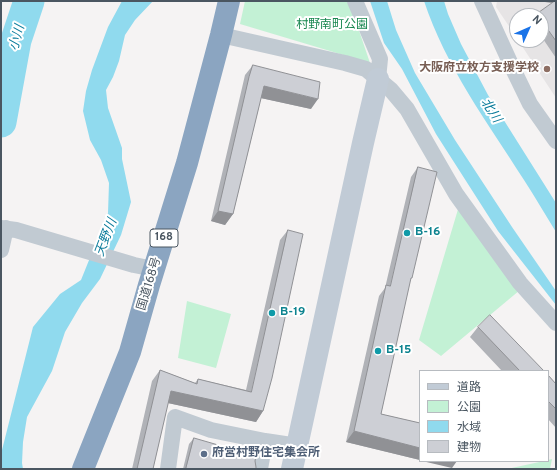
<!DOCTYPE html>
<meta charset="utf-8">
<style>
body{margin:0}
#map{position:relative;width:557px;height:470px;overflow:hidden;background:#f5f3f3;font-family:Overpass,"Noto Sans JP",sans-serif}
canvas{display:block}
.frame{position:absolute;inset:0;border:2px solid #4a5661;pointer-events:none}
.legend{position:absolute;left:419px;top:370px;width:130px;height:92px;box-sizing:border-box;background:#fff;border:1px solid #b7bbc0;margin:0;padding:5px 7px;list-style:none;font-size:12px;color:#4a5661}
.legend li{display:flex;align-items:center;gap:8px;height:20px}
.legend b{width:20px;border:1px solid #b7bbc0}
.north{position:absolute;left:509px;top:8px;width:40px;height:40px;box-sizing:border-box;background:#fff;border:1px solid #b7bbc0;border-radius:50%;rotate:45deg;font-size:11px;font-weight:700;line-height:16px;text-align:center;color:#4a5661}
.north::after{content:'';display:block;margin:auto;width:14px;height:18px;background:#1a73e8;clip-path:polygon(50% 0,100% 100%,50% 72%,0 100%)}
</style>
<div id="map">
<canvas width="557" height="470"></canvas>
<div class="frame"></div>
<ul class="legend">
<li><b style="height:5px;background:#c1cbd6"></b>道路</li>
<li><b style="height:11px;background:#c3f1d5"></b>公園</li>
<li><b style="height:11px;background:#90daee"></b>水域</li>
<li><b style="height:11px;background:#cdcfd5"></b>建物</li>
</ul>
<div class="north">N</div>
</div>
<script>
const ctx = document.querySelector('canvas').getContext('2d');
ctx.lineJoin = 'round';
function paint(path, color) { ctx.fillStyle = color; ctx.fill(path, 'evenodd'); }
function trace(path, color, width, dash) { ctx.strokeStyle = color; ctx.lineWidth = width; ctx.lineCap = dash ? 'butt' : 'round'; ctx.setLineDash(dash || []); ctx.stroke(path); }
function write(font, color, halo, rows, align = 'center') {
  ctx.font = font + ' Overpass,"Noto Sans JP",sans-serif'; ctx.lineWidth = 4; ctx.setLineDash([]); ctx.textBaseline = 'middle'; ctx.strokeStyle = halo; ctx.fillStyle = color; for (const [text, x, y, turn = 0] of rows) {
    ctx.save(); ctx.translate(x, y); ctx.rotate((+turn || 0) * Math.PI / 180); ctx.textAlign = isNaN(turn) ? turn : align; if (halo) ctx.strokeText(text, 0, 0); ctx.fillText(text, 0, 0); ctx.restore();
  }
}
const education = new Path2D(`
 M 497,1 L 556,1 L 556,98 L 518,40 L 541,40 L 541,16 L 517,16 L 517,38 L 496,7 Z`);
const green = new Path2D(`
 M 245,1 L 349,1 L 370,63 L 240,24 Z
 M 459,206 L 520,290 L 441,356 L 419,340 Z
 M 187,301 L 231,314 L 216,368 L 178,358 Z
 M 552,459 L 550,469 L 507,469 L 544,461 L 548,461 L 548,460 Z`);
const water = new Path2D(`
 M 122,1 L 153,1 L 135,20 L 125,35 L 119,61 L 113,77 L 106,90 L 108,108 L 122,148 L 122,159 L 131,202 L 121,235 L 100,279 L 82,303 L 65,332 L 52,371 L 27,417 L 23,442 L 22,463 L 23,469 L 1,469 L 1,454 L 33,327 L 60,294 L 81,280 L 108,213 L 109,183 L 101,160 L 90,140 L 83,111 L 86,91 L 92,70 L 108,27 Z
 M 370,1 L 387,1 L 396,30 L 415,73 L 455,140 L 512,227 L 556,291 L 556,305 L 498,231 L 436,134 L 402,69 L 384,43 Z
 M 424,1 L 444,1 L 448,14 L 461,44 L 488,95 L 556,203 L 556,232 C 545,214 535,197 524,180 C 487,122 446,67 424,1 Z`);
const river = new Path2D(`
 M 1,122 L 16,40 L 29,1`);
const street = new Path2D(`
 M 355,1 L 380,59 L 378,79
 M 482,1 L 514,71 L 530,104 L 556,141
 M 221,35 L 345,63 L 366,69 L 391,90 L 407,109 L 456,194 L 520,283 L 556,323
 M 1,228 L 16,230 L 134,265 L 154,269
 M 1,250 L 6,228
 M 168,469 L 175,417 L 211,430 L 265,441 L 298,446
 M 260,469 L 265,441`);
const secondary = new Path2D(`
 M 292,469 L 363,143 L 378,79`);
const highway = new Path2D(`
 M 83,469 L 130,352 L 149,285 L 187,163 L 221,35 L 229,1`);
const wall = new Path2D(`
 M 556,1 L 556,58 L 541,36 L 541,16 L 535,16 L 537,14 Z
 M 253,65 L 311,109 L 261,98 L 233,214 L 225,225 L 211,221 L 242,88 L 245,75 Z
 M 418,167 L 410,280 L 381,414 L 420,423 L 420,460 L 346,442 L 379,296 L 385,288 L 411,177 Z
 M 288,230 L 263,411 L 256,422 L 168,403 L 153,469 L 132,469 L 152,381 L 160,370 L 195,383 L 198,379 L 246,390 L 280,240 Z
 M 478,327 L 544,371 L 502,371 L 470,337 Z
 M 548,375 L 556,384 L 556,428 L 548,419 Z
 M 194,438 L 255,461 L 256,469 L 183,469 L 189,444 Z`);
const shadedWall = new Path2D(`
 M 538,1 L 553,1 L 552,3 Z
 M 264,86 L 318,99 L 311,109 L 256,97 Z
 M 218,211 L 233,214 L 225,225 L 211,221 Z
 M 171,391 L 263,411 L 256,422 L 163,402 Z
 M 354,431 L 420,448 L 420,460 L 346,442 Z
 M 422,461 L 457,461 L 452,468 Z`);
const building = new Path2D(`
 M 555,1 L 556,1 L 556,41 L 541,20 L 541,16 L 539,16 L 537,14 Z
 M 253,65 L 320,82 L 318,99 L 264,86 L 233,214 L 218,211 L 249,77 Z
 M 418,167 L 437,172 L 412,278 L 411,278 L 381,414 L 420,423 L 420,448 L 354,431 L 386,285 L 390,286 Z
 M 288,230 L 303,234 L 272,378 L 263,411 L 171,391 L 153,469 L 137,469 L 160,370 L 197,384 L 198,379 L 251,392 Z
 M 490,315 L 544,371 L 520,371 L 478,327 Z
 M 548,375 L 556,384 L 556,409 L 548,401 Z
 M 194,438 L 256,456 L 255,461 L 256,467 L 256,469 L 186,469 Z`);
const markers = [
 [547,69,4,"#8d6e63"],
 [407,233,4,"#0f9aa8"],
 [272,313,4,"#0f9aa8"],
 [378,351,4,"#0f9aa8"],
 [204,454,4,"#5c6f8a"]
];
const shields = [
 [164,238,28]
];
const shieldNames = [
 ["168",164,238]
];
const parkNames = [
 ["村野南町公園",332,26]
];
const educationNames = [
 ["大阪府立枚方支援学校",539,69]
];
const cultureNames = [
 ["B-16",415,233],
 ["B-19",280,313],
 ["B-15",386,351]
];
const streetNames = [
 ["国道168号",150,284,-73]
];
const serviceNames = [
 ["府営村野住宅集会所",212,454]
];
const waterNames = [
 ["小川",18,38,-75],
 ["北川",490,111,57],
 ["天野川",107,238,-69]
];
paint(education, '#e6e4e5');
paint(green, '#c3f1d5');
paint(water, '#90daee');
trace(river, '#90daee', 31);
trace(street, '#c1cad2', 16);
trace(secondary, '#c1cbd6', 22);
trace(highway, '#8ba5c1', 22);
paint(wall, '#b0b2b7');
paint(shadedWall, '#909195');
paint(building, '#cdcfd5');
trace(building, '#909195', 1);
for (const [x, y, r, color] of markers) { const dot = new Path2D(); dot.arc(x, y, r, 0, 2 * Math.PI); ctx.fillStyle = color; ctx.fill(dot); trace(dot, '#fff', 1.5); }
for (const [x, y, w] of shields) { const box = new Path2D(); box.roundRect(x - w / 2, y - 9, w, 18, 3); ctx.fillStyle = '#fff'; ctx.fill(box); trace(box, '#4a5661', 1); }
write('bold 11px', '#4a5661', null, shieldNames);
write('12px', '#17864f', '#fff', parkNames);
write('bold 12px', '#785e54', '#fff', educationNames, 'right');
write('bold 12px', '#0d838f', '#fff', cultureNames, 'left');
write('12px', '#4a5661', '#fff', streetNames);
write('bold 12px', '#4e5e75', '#fff', serviceNames, 'left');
write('italic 13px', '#0c7c9b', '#fff', waterNames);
</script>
